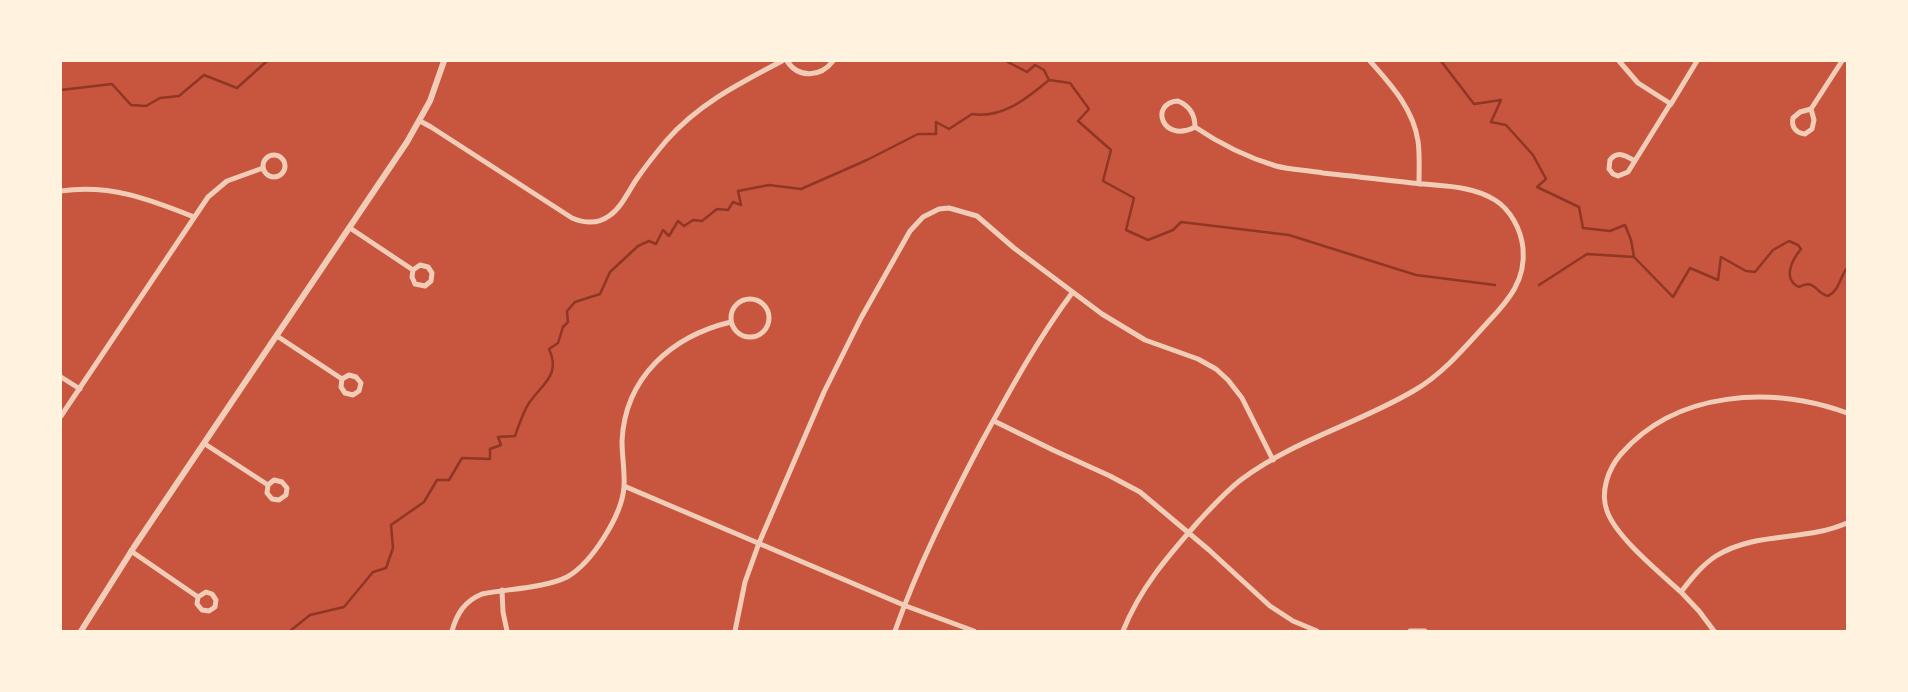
<!DOCTYPE html>
<style>
body{margin:0}
#map{position:relative;width:1908px;height:692px;overflow:hidden;background:#c8553d;font-family:Arial,sans-serif}
canvas{display:block}
.frame{position:absolute;inset:0;border:62px solid #fff3e0;pointer-events:none}
</style>
<div id="map">
<canvas width="1908" height="692"></canvas>
<div class="frame"></div>
</div>
<script>
const ctx = document.querySelector('canvas').getContext('2d');
ctx.lineJoin = 'round';
function trace(path, color, width, dash) { ctx.strokeStyle = color; ctx.lineWidth = width; ctx.lineCap = dash ? 'butt' : 'round'; ctx.setLineDash(dash || []); ctx.stroke(path); }
const stream = new Path2D(`
 M 1006,61 L 1027,72 L 1035,65 L 1044,70 L 1049,80 L 1070,83 L 1089,109 L 1078,121 L 1111,150 L 1103,181 L 1134,198 L 1126,230 L 1148,240 L 1173,230 L 1181,222 L 1289,235 L 1416,275 L 1495,285
 M 1441,61 L 1474,104 L 1501,100 L 1491,122 L 1506,125 L 1533,155 L 1546,179 L 1537,187 L 1579,207 L 1583,228 L 1610,231 L 1625,225 L 1631,240 L 1634,257
 M 61,90 L 112,84 L 131,105 L 146,106 L 160,98 L 179,96 L 204,75 L 237,88 L 267,61
 M 1539,285 L 1587,254 L 1634,257 L 1673,297 L 1690,268 L 1718,280 L 1721,257 L 1746,271 L 1755,272 L 1773,250 L 1789,241 L 1798,245 L 1801,249 C 1792,260 1782,279 1799,287 C 1815,278 1815,293 1828,296 C 1839,291 1840,277 1847,268
 M 290,631 L 310,615 L 344,607 L 373,572 L 386,568 L 393,548 L 391,525 L 424,502 L 437,480 L 449,480 L 462,458 L 490,459 L 490,449 L 501,445 L 498,437 L 515,436 C 519,425 523,412 529,403 C 543,383 561,375 549,349 L 558,343 L 563,327 L 568,322 L 567,311 L 575,302 L 600,294 L 610,272 L 638,246 L 649,241 L 656,244 L 663,230 L 669,236 L 678,221 L 684,226 L 693,220 L 702,221 L 717,209 L 728,210 L 733,202 L 741,205 L 738,191 L 769,185 L 801,189 L 867,160 L 918,134 L 936,134 L 936,122 L 949,129 L 972,114 C 1003,119 1027,98 1049,80`);
const minor = new Path2D(`
 M 787,61 C 799,79 821,77 833,61
 M 1370,61 C 1391,85 1413,108 1418,141 C 1420,155 1419,170 1419,184
 M 1619,61 L 1638,83 L 1671,104
 M 1178,101 C 1190,106 1195,115 1195,127 C 1162,144 1149,103 1178,101 Z
 M 1811,109 L 1814,120 L 1812,129 L 1805,134 C 1796,133 1791,127 1793,118 L 1800,112 L 1811,109 L 1842,61
 M 420,121 L 431,127 L 572,218 C 584,223 598,224 609,216 C 621,208 628,192 636,180 C 645,167 656,153 666,141 C 698,104 740,83 782,61
 M263 166a11 11 0 1 1 22 0a11 11 0 1 1-22 0Z
 M 1635,161 C 1626,156 1618,150 1610,160 L 1609,169 L 1613,174 L 1618,176 L 1628,172 L 1669,106 L 1671,104 L 1697,61
 M 61,191 C 110,184 149,199 194,217
 M 350,228 L 413,270 L 412,277 L 415,284 L 425,286 L 431,281 L 432,273 L 428,267 L 420,265 L 413,270
 M731 318a19 19 0 1 1 38 0a19 19 0 1 1-38 0Z
 M 277,336 L 342,379 L 341,387 L 345,393 L 353,395 L 359,391 L 361,383 L 356,377 L 349,375 L 342,379
 M 61,377 L 80,389
 M 1847,413 C 1772,386 1677,390 1621,454 C 1608,469 1600,492 1607,511 C 1616,537 1660,573 1681,592 C 1691,579 1702,565 1716,556 C 1756,531 1804,542 1847,523
 M 61,416 L 208,197 L 227,181 L 263,168
 M 994,421 L 1053,450 L 1110,476 L 1140,492 L 1209,550 L 1270,606 L 1293,621 L 1317,631
 M 205,444 L 268,485 L 267,493 L 272,499 L 279,500 L 286,495 L 287,488 L 282,482 L 274,480 L 268,485
 M 624,486 L 906,606 L 974,631
 M 131,551 L 198,597 L 197,604 L 202,610 L 209,611 L 215,607 L 216,600 L 212,594 L 206,592 L 198,597
 M 502,590 L 503,612 L 507,631
 M 1681,592 L 1699,611 L 1714,631
 M 452,631 C 457,613 465,601 482,594 C 506,589 545,588 567,577 C 592,563 622,515 624,487 C 625,472 622,456 622,441 C 625,377 672,336 731,322
 M 735,631 L 745,582 L 759,543 L 824,392 L 861,318 L 910,231 L 923,217 L 939,209 L 949,208 L 977,216 L 1014,248 L 1102,314 L 1145,340 L 1198,359 L 1216,369 L 1228,380 L 1242,398 L 1273,460
 M 895,631 C 918,566 949,504 981,443 C 1009,392 1037,340 1072,293
 M 1123,631 C 1140,588 1168,556 1198,522 C 1212,507 1226,491 1242,479 C 1294,440 1360,423 1415,390 C 1444,373 1466,346 1488,322 C 1509,300 1526,280 1523,248 C 1521,230 1511,210 1495,200 C 1471,185 1440,186 1412,183 C 1383,180 1353,176 1323,173 C 1307,170 1291,170 1276,166 C 1246,157 1220,144 1195,127
 M 1410,631 L 1425,631`);
const tertiary = new Path2D(`
 M 81,631 L 134,547 L 407,142 L 430,101 L 444,61`);
trace(stream, '#8f3625', 2.5);
trace(minor, '#f1ccb7', 5);
trace(tertiary, '#f1ccb7', 6);
</script>
